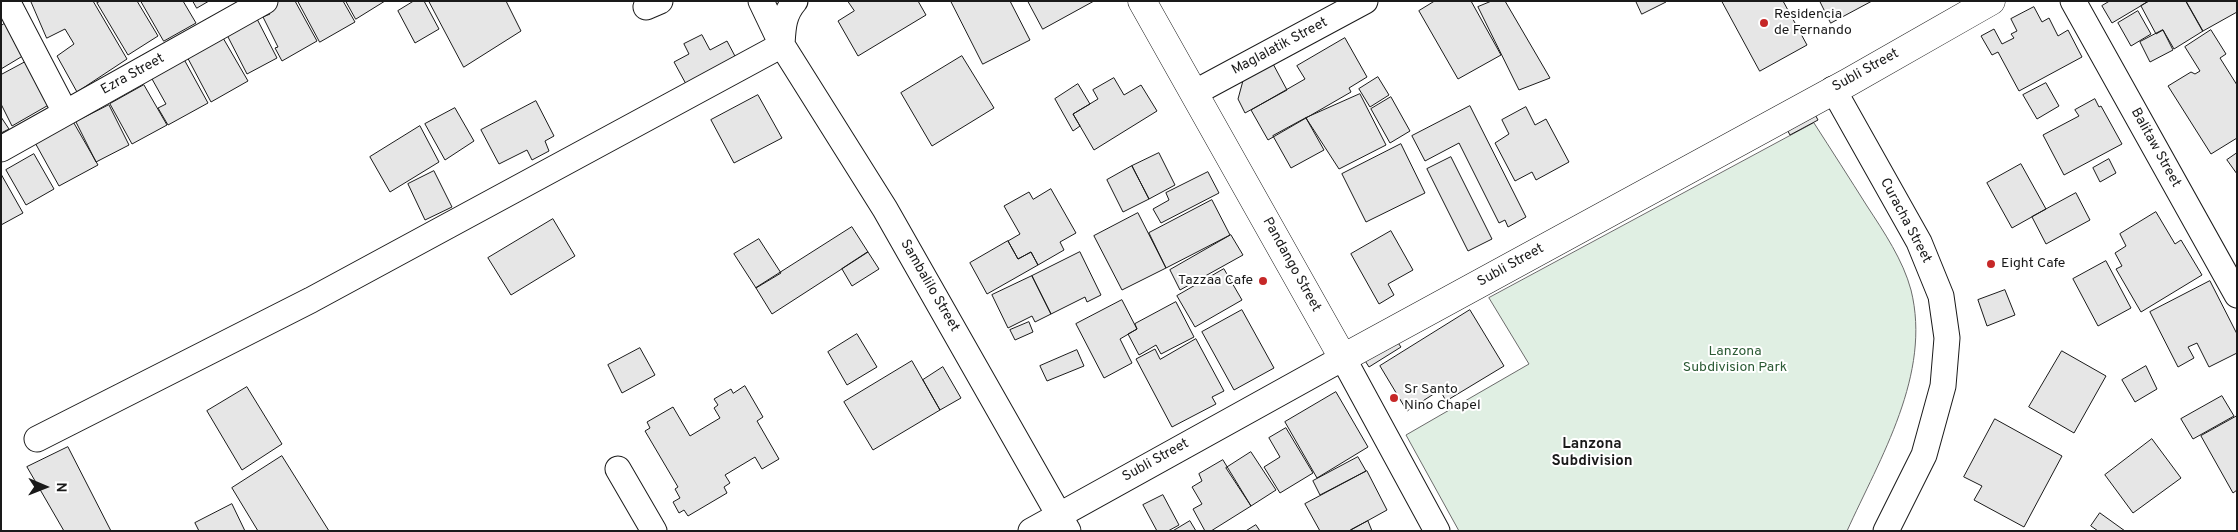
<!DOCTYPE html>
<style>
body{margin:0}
#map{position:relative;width:2238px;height:532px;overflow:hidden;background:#fff;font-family:Overpass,sans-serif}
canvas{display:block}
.frame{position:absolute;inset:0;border:2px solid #1a1a1a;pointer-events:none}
.north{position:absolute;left:20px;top:462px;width:50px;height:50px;-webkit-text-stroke:4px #fff;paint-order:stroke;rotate:91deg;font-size:14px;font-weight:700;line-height:20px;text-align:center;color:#1a1a1a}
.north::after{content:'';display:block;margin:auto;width:18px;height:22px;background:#1a1a1a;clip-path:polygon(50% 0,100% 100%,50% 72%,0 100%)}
</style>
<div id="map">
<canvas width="2238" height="532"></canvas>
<div class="frame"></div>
<div class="north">N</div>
</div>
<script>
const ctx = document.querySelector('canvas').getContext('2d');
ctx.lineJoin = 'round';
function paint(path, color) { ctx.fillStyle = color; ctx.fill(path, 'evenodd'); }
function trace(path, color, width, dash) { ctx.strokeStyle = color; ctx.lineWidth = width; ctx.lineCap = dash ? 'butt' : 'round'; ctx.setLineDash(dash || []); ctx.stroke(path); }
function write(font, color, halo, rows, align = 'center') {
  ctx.font = font + ' Overpass,sans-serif'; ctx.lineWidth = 4; ctx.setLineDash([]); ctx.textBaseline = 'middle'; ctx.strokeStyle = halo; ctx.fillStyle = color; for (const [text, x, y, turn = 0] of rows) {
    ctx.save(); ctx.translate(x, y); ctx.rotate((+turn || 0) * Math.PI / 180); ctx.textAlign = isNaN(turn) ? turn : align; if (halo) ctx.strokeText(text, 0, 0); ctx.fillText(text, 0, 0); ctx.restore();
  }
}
const green = new Path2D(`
 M 1814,123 C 1832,151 1850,179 1867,206 C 1884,232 1903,260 1911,290 C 1932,374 1880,458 1847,531 L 1459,531 L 1406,435 L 1529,364 L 1489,298 Z`);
const building = new Path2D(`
 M 31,1 L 93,1 L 127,59 L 77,92 L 57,56 L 74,44 L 65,29 L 47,38 Z
 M 101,1 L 137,1 L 158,36 L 128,55 L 97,3 Z
 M 141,1 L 183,1 L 196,23 L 164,41 Z
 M 193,1 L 209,1 L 197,8 Z
 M 275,1 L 295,1 L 317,41 L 282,61 L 275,48 L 278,47 L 263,17 L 270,14 L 265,6 Z
 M 298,1 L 343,1 L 355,22 L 320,42 Z
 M 346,1 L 385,1 L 356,19 Z
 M 414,1 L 424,1 L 439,29 L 415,43 L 398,11 Z
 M 429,1 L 506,1 L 521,31 L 464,67 Z
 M 848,1 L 918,1 L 926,15 L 858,56 L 838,21 L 854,11 Z
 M 951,1 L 1010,1 L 1030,40 L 983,64 Z
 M 1028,1 L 1094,1 L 1043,29 Z
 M 1435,1 L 1471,1 L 1501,55 L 1458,79 L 1419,11 Z
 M 1492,1 L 1505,1 L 1550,78 L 1519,90 L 1478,7 Z
 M 1636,1 L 1666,1 L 1666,2 L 1642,14 Z
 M 1722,1 L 1783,1 L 1807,45 L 1760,71 Z
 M 1820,1 L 1872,1 L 1831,23 Z
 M 2110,1 L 2149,1 L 2112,23 L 2102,6 Z
 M 2149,1 L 2186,1 L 2203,31 L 2174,49 L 2163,30 L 2156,34 L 2141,6 Z
 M 2186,1 L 2237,1 L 2237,12 L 2203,31 Z
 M 2034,7 L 2042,22 L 2049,18 L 2058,36 L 2068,30 L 2082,57 L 2019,91 L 1998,52 L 1992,55 L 1981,36 L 1994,29 L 2002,44 L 2014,38 L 2011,34 L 2017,31 L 2011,19 Z
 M 2138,11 L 2151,34 L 2131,46 L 2118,23 Z
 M 256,17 L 277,58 L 247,74 L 227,35 Z
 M 10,20 L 26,54 L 1,69 L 1,26 Z
 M 2163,30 L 2173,50 L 2150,62 L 2140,42 Z
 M 2211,30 L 2226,54 L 2220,58 L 2237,85 L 2237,138 L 2211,154 L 2168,86 L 2191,72 L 2195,74 L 2200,71 L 2185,47 Z
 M 219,31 L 248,81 L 211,102 L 184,51 Z
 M 702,35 L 710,50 L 727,41 L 736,58 L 686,84 L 674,62 L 689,54 L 684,44 Z
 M 1345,38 L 1367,77 L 1349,88 L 1351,92 L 1268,140 L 1251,110 L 1305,79 L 1297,66 Z
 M 180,52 L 208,103 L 168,125 L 158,108 L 166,104 L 147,70 Z
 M 962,56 L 994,108 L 932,146 L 901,93 Z
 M 29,60 L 52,103 L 12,126 L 1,104 L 1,75 Z
 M 1272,62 L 1287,90 L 1245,113 L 1238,99 L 1244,77 Z
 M 1378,77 L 1389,95 L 1370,107 L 1359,89 Z
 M 1114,78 L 1124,95 L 1141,85 L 1157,111 L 1094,150 L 1073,114 L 1098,99 L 1093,90 Z
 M 2046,83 L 2059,106 L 2037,119 L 2023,95 Z
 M 1078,84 L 1090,104 L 1073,114 L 1080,126 L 1073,131 L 1055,99 Z
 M 144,85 L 167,125 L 132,144 L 110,104 Z
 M 1360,94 L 1386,145 L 1339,169 L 1306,118 Z
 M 758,95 L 782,138 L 734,163 L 711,120 Z
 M 1391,97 L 1410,131 L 1390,143 L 1371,109 Z
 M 2095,99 L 2099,107 L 2101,106 L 2122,144 L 2064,175 L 2043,135 L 2079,116 L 2075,110 Z
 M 536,101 L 554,136 L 545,141 L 549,151 L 532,160 L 527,150 L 499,164 L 481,130 Z
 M 109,105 L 129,145 L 96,162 L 76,122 Z
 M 1470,106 L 1526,217 L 1508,227 L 1505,220 L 1499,223 L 1459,143 L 1425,161 L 1412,136 Z
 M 1526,107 L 1535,125 L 1546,119 L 1569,162 L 1536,180 L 1532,172 L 1515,181 L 1495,143 L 1509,134 L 1502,120 Z
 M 1811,107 L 1818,120 L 1790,135 L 1783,122 Z
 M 455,108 L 474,141 L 445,160 L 425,124 Z
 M 1,117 L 9,129 L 1,133 Z
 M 71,118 L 98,165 L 59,186 L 33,139 Z
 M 1306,118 L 1324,150 L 1291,168 L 1273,136 Z
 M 420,126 L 439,162 L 390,192 L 370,157 Z
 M 1401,144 L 1425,193 L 1366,222 L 1342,174 Z
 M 1159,153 L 1175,185 L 1149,199 L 1132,166 Z
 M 2237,153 L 2237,174 L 2227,160 Z
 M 34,154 L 54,189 L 26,205 L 6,170 Z
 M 1451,157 L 1492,239 L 1468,251 L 1427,169 Z
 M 2109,159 L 2116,173 L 2100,182 L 2093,168 Z
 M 2021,164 L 2046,209 L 2012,228 L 1987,183 Z
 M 1132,166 L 1149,199 L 1123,212 L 1107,180 Z
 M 434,171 L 452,207 L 425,220 L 408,184 Z
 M 1208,172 L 1219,193 L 1161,223 L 1153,209 L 1169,200 L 1166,193 Z
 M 1,174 L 23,213 L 1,225 Z
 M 1051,189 L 1076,233 L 1060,242 L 1064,250 L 1038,265 L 1031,252 L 1018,259 L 1008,241 L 1020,234 L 1004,206 L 1029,192 L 1033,199 Z
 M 2076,193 L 2090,220 L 2046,244 L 2032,217 Z
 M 1212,200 L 1230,235 L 1166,268 L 1149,233 Z
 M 2156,212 L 2175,244 L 2181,240 L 2202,275 L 2141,312 L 2116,269 L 2122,266 L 2115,253 L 2126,246 L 2120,234 Z
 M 1138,213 L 1166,268 L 1122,290 L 1094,236 Z
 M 553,219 L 575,256 L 511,295 L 488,258 Z
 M 852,227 L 868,252 L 772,314 L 756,288 Z
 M 1391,231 L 1413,270 L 1388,284 L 1394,295 L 1379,304 L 1351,254 Z
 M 1231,235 L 1243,255 L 1180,290 L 1170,270 Z
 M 759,239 L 781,273 L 756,288 L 734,254 Z
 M 1008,241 L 1018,259 L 1031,252 L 1038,265 L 987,294 L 970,263 Z
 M 868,252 L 879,269 L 852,286 L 842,269 Z
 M 1080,252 L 1101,295 L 1087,302 L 1085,297 L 1051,314 L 1032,276 Z
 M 2106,261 L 2131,308 L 2098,326 L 2073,279 Z
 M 1224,269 L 1242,300 L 1195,327 L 1177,296 Z
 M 1032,276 L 1051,314 L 1035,322 L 1032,316 L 1008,328 L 992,295 Z
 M 2210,281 L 2237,334 L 2237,353 L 2209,367 L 2197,343 L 2188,347 L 2194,358 L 2178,367 L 2150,312 Z
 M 2005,290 L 2015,315 L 1987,326 L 1978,300 Z
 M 1122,300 L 1137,329 L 1120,339 L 1132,363 L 1104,378 L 1076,324 Z
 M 1176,302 L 1194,337 L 1161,354 L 1156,345 L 1139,355 L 1128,334 L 1137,329 L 1135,324 Z
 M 1242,310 L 1274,368 L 1234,390 L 1202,332 Z
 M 1470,310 L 1504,366 L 1446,401 L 1440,390 L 1407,411 L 1380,366 Z
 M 1029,322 L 1033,332 L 1015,340 L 1010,330 Z
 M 857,334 L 877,367 L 847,385 L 828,352 Z
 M 1393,336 L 1401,347 L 1369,367 L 1362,356 Z
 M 1196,339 L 1224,391 L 1212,397 L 1216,404 L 1172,427 L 1136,359 L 1155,349 L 1160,359 Z
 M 640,348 L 655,375 L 622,393 L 608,365 Z
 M 1077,350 L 1084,366 L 1047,381 L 1040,366 Z
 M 2062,351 L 2106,376 L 2074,433 L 2029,407 Z
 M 912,361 L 940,410 L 873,450 L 844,402 Z
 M 2146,366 L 2157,389 L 2135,402 L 2122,380 Z
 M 943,367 L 961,398 L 940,410 L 923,380 Z
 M 745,386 L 763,417 L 757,421 L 779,459 L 762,469 L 755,457 L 725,475 L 730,483 L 724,487 L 727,493 L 688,516 L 684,510 L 679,513 L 673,502 L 680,498 L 675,489 L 678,487 L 645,431 L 650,428 L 647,422 L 673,407 L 690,436 L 720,418 L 714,408 L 718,405 L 714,399 L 731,389 L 733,393 Z
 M 247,387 L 282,444 L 242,470 L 207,411 Z
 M 1336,392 L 1368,447 L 1317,478 L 1285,422 Z
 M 2222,396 L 2234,416 L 2193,439 L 2181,419 Z
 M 2237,416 L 2237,490 L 2233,493 L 2201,436 Z
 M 1995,419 L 2062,456 L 2024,527 L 1974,500 L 1982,486 L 1964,477 Z
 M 1286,428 L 1313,473 L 1280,493 L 1264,467 L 1280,457 L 1269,438 Z
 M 2152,439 L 2181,478 L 2133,513 L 2105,475 Z
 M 68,447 L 111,531 L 64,531 L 27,467 Z
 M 1251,452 L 1276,490 L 1251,506 L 1226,468 Z
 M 282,456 L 329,531 L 258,531 L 232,488 Z
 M 1358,457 L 1366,471 L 1320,495 L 1313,481 Z
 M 1223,460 L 1251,506 L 1211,531 L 1205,531 L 1193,509 L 1202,504 L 1192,487 L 1202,481 L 1199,474 Z
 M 1367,471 L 1387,510 L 1349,531 L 1320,531 L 1305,504 Z
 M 1163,495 L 1179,525 L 1168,531 L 1157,531 L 1143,505 Z
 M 232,504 L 245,531 L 199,531 L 195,523 Z
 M 2100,513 L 2125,531 L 2098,531 L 2091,526 Z
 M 1190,521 L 1196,531 L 1173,531 Z
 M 1368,521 L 1372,531 L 1352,531 L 1351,530 Z
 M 1256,525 L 1260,531 L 1246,531 Z`);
const minor = new Path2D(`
 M 7,1 L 65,112
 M 761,1 L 782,45 L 885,209 L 1068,531
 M 2073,1 L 2237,295
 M 646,7 L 660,1
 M 782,45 C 783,28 783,15 795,1
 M 1833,89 L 1919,242 L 1941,296 L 1947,338 L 1943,386 L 1924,455 L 1886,531
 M 1194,93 L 1365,1
 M 1,149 L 265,1
 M 37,439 L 311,300 L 782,45
 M 618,469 L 654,531
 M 1031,531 L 1343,358 L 1437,531`);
const tertiary = new Path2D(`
 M 1142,1 L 1343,358 L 1849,82 L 1991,1`);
const markers = [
 [1764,23,5,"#c62828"],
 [1991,264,5,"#c62828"],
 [1263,281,5,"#c62828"],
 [1394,398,5,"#c62828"]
];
const poiNames = [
 ["Residencia",1774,15],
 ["de Fernando",1774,31],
 ["Eight Cafe",2001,264],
 ["Tazzaa Cafe",1253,281,"right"],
 ["Sr Santo",1404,390],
 ["Nino Chapel",1404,406]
];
const streetNames = [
 ["Maglalatik Street",1280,47,-28],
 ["Subli Street",1866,71,-29],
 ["Ezra Street",133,75,-29],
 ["Balitaw Street",2155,148,61],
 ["Curacha Street",1905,221,62],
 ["Pandango Street",1291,265,61],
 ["Subli Street",1511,266,-29],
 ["Sambalilo Street",929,286,60],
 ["Subli Street",1156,461,-29]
];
const parkNames = [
 ["Lanzona",1735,352],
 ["Subdivision Park",1735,368]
];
const neighbourhoodNames = [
 ["Lanzona",1592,445],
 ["Subdivision",1592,462]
];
paint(green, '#e0efe3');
trace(green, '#6a6a6a', 1);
paint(building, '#e6e6e6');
trace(building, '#1a1a1a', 1);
trace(minor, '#1a1a1a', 27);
trace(tertiary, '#1a1a1a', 29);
trace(minor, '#fff', 25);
trace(tertiary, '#fff', 28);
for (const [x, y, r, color] of markers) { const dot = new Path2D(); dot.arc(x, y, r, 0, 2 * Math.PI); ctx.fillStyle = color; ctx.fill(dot); trace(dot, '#fff', 2); }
write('14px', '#1a1a1a', '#fff', poiNames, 'left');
write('14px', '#1a1a1a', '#fff', streetNames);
write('14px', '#2b5a34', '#fff', parkNames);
write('bold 15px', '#1a1a1a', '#fff', neighbourhoodNames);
</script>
